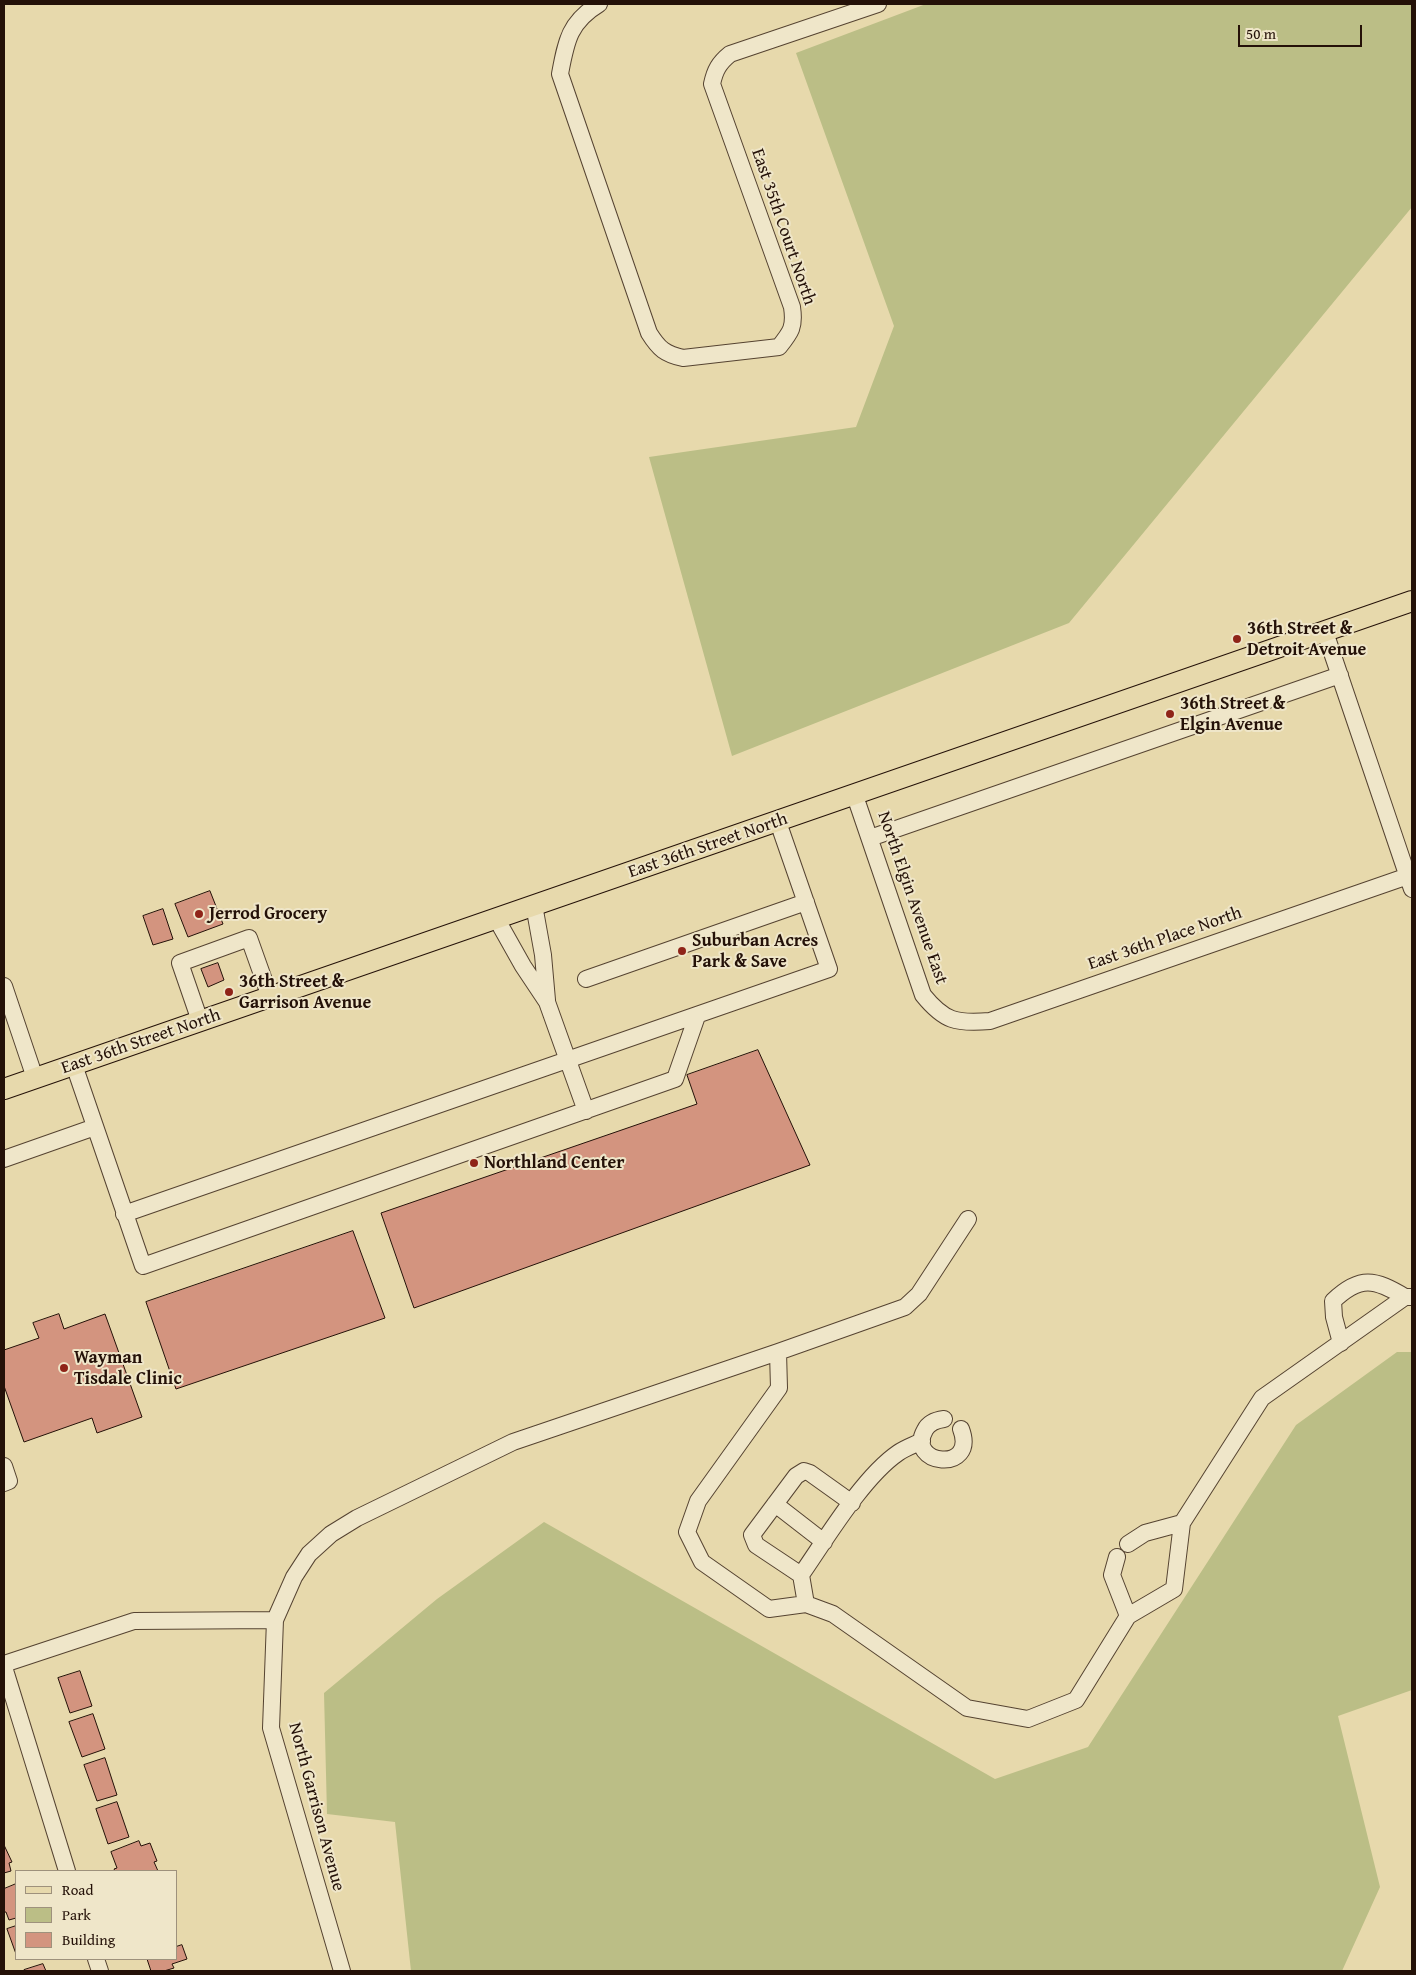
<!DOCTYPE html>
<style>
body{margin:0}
#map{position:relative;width:1416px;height:1975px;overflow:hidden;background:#e7d9ac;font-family:"Gentium Book Plus",serif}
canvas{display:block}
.frame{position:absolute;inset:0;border:5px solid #241108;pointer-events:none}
.legend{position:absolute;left:15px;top:1870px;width:162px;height:90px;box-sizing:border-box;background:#efe6c9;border:1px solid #9e917c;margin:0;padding:6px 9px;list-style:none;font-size:15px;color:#241108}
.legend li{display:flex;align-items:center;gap:10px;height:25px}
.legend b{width:25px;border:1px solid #9e917c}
.scale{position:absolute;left:1238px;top:25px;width:124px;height:22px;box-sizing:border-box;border:2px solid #241108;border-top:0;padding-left:6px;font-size:15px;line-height:18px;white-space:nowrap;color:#241108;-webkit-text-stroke:4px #efe6c9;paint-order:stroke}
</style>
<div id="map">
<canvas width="1416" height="1975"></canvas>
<div class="frame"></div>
<ul class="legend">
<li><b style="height:6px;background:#e7d9ac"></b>Road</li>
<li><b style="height:14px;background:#bbbe86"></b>Park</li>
<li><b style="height:14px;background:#d3947f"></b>Building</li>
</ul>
<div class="scale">50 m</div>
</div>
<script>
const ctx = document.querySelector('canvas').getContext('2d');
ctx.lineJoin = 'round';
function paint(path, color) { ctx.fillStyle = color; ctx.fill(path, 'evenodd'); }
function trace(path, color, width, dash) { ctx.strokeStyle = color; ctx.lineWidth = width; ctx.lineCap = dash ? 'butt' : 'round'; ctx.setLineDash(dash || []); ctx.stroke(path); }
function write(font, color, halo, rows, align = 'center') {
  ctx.font = font + ' "Gentium Book Plus",serif'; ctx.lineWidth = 4; ctx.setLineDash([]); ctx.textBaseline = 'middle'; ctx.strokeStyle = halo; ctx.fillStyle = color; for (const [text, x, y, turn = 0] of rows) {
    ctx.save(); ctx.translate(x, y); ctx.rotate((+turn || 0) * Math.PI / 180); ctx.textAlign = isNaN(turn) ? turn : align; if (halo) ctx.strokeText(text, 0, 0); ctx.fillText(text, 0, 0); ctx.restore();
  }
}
const green = new Path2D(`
 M 926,4 L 1412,4 L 1412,207 L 1069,623 L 732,756 L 649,457 L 856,427 L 894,326 L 796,53 Z
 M 1397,1352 L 1412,1352 L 1412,1690 L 1338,1716 L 1380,1887 L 1342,1971 L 411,1971 L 395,1822 L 327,1814 L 324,1693 L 437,1599 L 544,1522 L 995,1779 L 1088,1747 L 1296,1425 Z`);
const building = new Path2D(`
 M 210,891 L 223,924 L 188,937 L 175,904 Z
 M 163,909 L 173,939 L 153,945 L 143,916 Z
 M 218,963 L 224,980 L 208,987 L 201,969 Z
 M 758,1050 L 810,1165 L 414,1308 L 381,1213 L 697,1104 L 687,1075 Z
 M 353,1231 L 385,1318 L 176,1389 L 146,1302 Z
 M 59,1314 L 64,1329 L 105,1314 L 142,1417 L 97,1433 L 92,1418 L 24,1442 L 4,1386 L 4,1350 L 39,1338 L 33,1323 Z
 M 80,1671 L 92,1706 L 70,1713 L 58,1678 Z
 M 93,1714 L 105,1749 L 82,1757 L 69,1722 Z
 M 105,1758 L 117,1795 L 97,1801 L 84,1765 Z
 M 117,1802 L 129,1837 L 108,1844 L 96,1809 Z
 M 139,1841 L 141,1846 L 150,1843 L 157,1861 L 154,1862 L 158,1871 L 115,1871 L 114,1869 L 117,1868 L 111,1852 Z
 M 4,1845 L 12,1862 L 9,1863 L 11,1871 L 4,1873 Z
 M 16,1884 L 16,1918 L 9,1920 L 6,1912 L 4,1912 L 4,1889 Z
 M 16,1926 L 16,1954 L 7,1929 Z
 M 182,1945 L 187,1959 L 172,1964 L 174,1968 L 164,1971 L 151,1971 L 147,1959 L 176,1959 L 176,1947 Z
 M 43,1964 L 46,1971 L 24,1971 L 24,1970 Z`);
const minor = new Path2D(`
 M 599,4 C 569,22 566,42 560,74 L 649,333 C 659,349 665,354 683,358 L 779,347 C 791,332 795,327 792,307 L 712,84 C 715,70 719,63 730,54 L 878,4
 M 1325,632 L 1412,889
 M 855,796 L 923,995 C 944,1021 956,1024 990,1021 L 1408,876
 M 870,838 L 1340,675
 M 534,905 L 543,955 L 547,1000
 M 496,918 L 523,966 L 547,1002 L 586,1111
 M 586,979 L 806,902
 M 4,986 L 35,1078
 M 200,1021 L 180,963 L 249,938 L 270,997
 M 74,1065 L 143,1266 L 675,1079 L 697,1016
 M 4,1159 L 95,1127
 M 124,1214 L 829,969 L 778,822
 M 1341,1343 L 1334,1317 L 1333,1301 C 1360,1275 1375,1279 1405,1297
 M 778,1352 L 779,1388 L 698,1501 L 687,1532 L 702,1562 L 769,1609 L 806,1604 L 833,1614 L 967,1708 L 1028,1719 L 1076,1700 L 1128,1616 L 1174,1589 L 1182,1523 L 1262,1398 L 1405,1297 L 1412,1297
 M 944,1419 C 936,1420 929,1422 925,1430 C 905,1465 978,1474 961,1429
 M 4,1466 L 9,1481 L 4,1483
 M 775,1504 L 824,1542
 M 1128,1544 L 1145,1533 L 1182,1523
 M 1117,1557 L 1112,1575 L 1128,1616
 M 801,1575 L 756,1545 L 752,1535 L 796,1476 L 804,1471 L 810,1473 L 852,1503
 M 806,1604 L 801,1575 C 826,1539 863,1477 898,1453 C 905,1448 914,1445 922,1441
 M 4,1664 L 134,1621 L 275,1620
 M 4,1667 L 67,1871
 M 96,1959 L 100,1971
 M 342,1971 L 271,1728 L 275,1620 L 294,1577 L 309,1554 L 331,1534 L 357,1518 L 513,1442 L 778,1352 L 905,1307 L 919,1294 L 968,1219`);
const major = new Path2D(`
 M 4,1089 L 1412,601`);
const markers = [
 [1237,639,5,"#8f2418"],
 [1170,714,5,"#8f2418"],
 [199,914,5,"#8f2418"],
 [682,951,5,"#8f2418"],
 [229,992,5,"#8f2418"],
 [474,1163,5,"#8f2418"],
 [64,1368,5,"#8f2418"]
];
const streetNames = [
 ["East 35th Court North",783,227,71],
 ["East 36th Street North",708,846,-19],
 ["North Elgin Avenue East",912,898,71],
 ["East 36th Place North",1165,939,-19],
 ["East 36th Street North",141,1042,-19],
 ["North Garrison Avenue",316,1807,75]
];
const poiNames = [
 ["36th Street &",1247,629],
 ["Detroit Avenue",1247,650],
 ["36th Street &",1180,704],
 ["Elgin Avenue",1180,725],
 ["Jerrod Grocery",209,914],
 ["Suburban Acres",692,941],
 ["Park & Save",692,962],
 ["36th Street &",239,982],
 ["Garrison Avenue",239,1003],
 ["Northland Center",484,1163],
 ["Wayman",74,1358],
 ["Tisdale Clinic",74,1379]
];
paint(green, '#bbbe86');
paint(building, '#d3947f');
trace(building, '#241108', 1);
trace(minor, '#554331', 18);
trace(major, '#241108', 22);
trace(minor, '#efe6c9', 16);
trace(major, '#e7d9ac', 20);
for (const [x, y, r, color] of markers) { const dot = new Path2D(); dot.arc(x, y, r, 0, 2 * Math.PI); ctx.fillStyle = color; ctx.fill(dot); trace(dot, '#efe6c9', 2); }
write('18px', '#241108', '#efe6c9', streetNames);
write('bold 18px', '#241108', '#efe6c9', poiNames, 'left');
</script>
